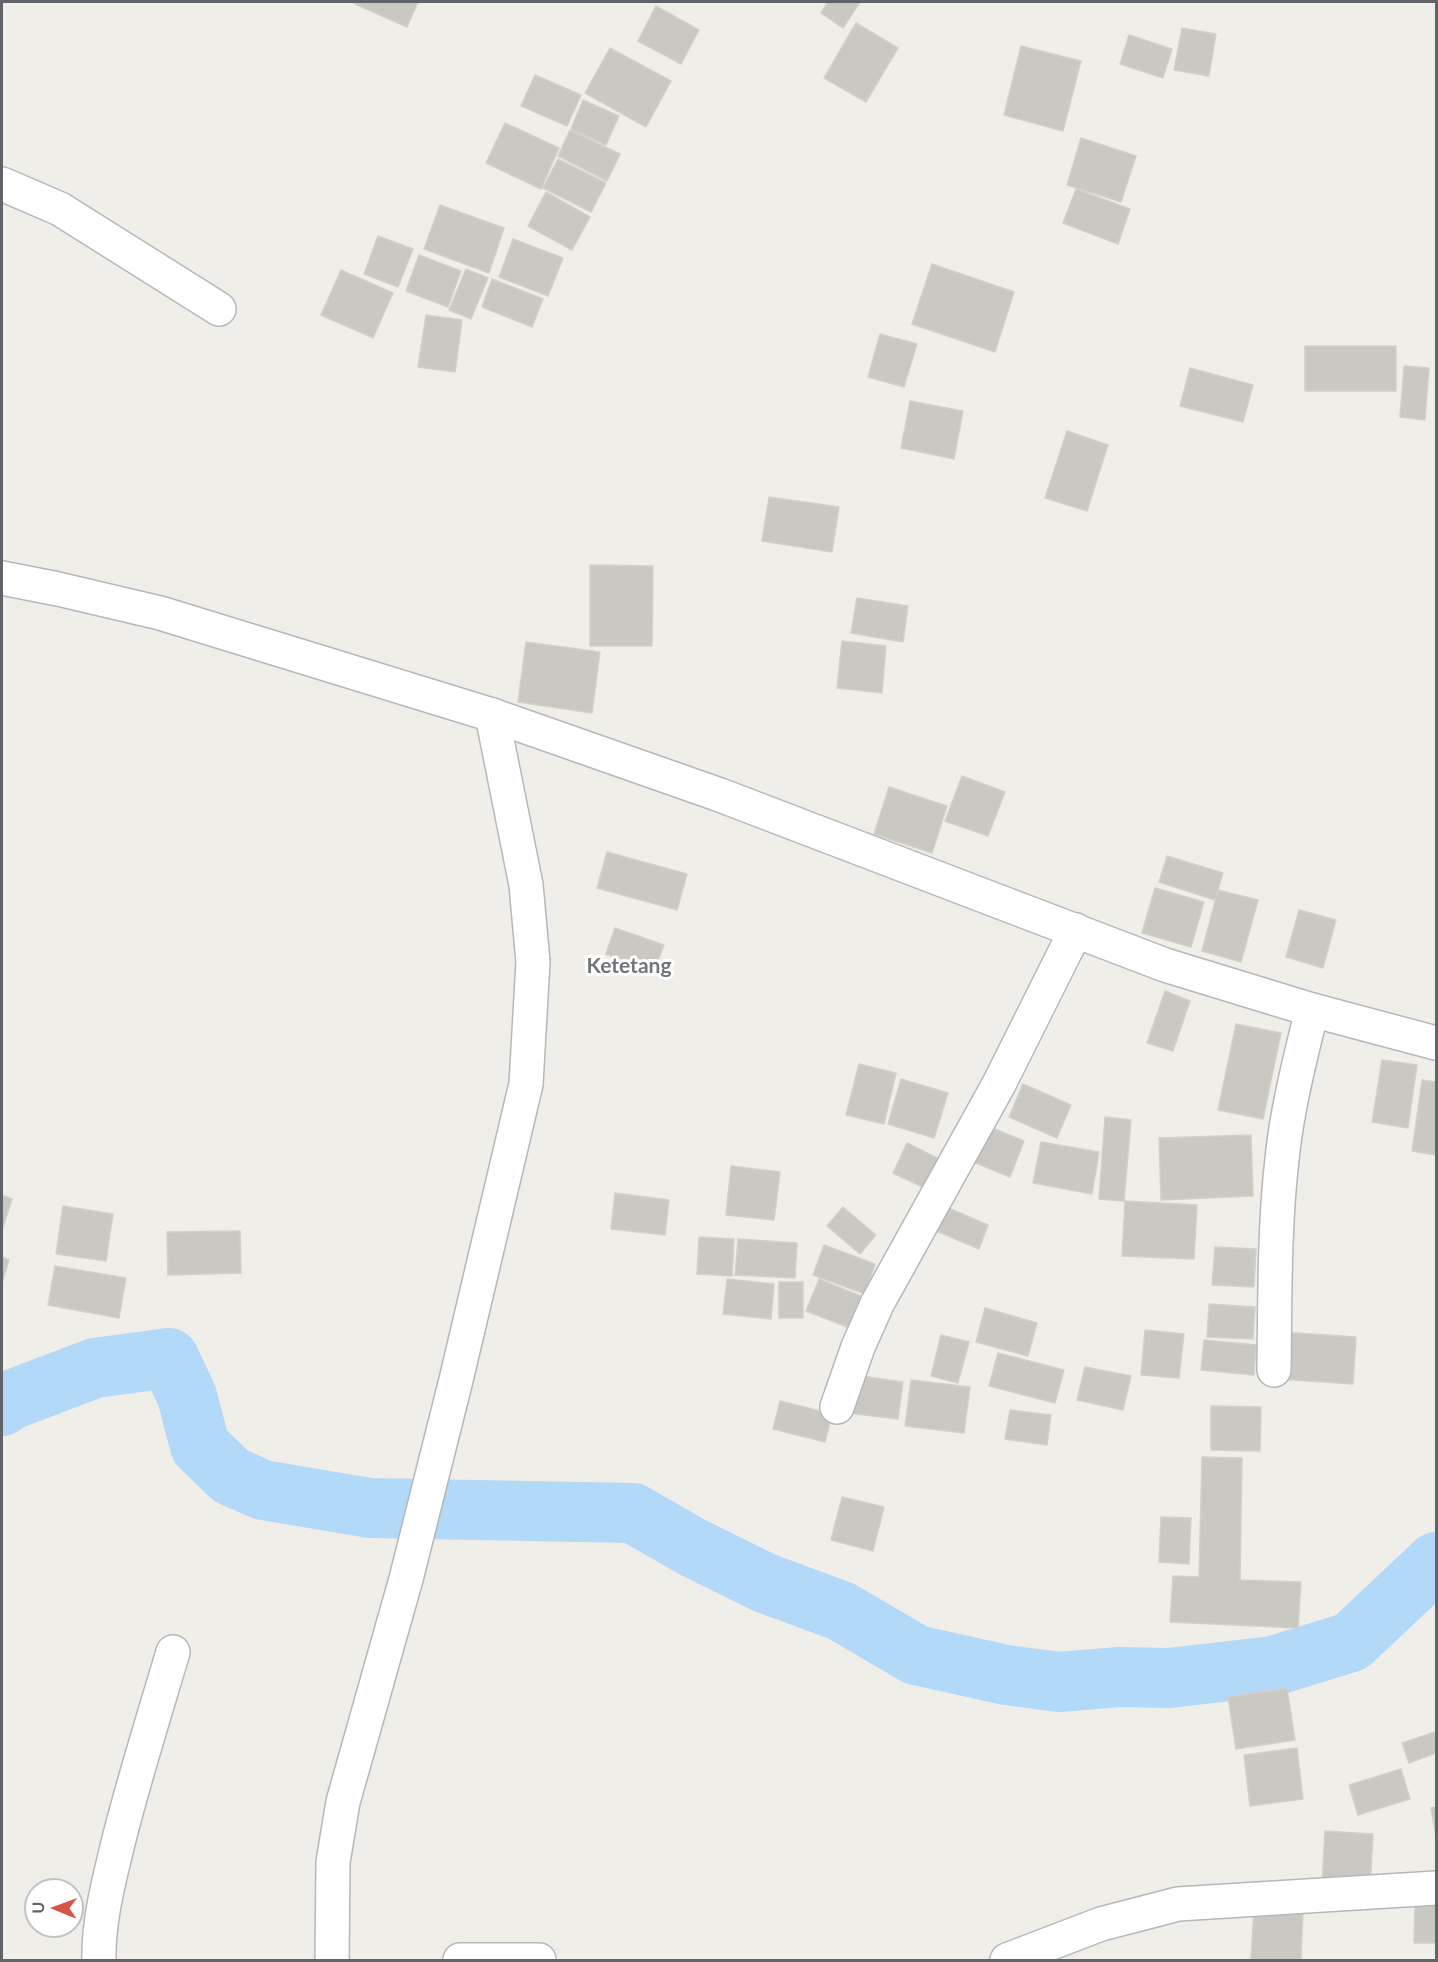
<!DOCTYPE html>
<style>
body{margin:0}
#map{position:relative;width:1438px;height:1962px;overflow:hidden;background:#f0eee9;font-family:Lato,sans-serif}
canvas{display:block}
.frame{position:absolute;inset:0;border:3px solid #606367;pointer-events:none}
.north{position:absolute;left:24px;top:1878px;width:60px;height:60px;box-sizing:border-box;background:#fff;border:2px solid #bfc1c2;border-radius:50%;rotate:271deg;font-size:16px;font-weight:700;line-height:24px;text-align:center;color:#606367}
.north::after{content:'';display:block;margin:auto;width:21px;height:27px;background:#d95246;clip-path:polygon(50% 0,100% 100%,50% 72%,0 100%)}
</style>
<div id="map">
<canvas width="1438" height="1962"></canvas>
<div class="frame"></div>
<div class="north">U</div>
</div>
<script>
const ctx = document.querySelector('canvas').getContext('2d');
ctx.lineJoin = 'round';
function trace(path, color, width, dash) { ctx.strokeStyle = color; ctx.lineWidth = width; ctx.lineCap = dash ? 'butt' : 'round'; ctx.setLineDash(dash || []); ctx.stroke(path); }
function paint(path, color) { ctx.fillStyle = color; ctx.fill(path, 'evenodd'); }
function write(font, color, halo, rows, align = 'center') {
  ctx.font = font + ' Lato,sans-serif'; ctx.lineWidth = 6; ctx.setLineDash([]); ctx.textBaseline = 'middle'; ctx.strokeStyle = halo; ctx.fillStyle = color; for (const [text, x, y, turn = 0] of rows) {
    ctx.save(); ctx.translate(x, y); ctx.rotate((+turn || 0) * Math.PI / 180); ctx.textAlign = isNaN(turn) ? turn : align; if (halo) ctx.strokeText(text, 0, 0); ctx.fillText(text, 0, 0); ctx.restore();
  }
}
const river = new Path2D(`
 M 2,1406 L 8,1401 L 95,1368 L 169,1358 L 187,1396 L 200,1446 L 231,1476 L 263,1490 L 370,1508 L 633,1513 L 692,1547 L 765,1583 L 841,1611 L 916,1655 L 1006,1675 L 1059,1682 L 1120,1677 L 1169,1678 L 1273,1666 L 1351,1642 L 1436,1562`);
const building = new Path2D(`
 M 355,2 L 418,2 L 407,27 L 355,4 Z
 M 828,2 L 860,2 L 843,28 L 821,13 Z
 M 656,6 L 699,30 L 681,64 L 638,41 Z
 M 856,23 L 898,48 L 866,102 L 824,78 Z
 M 1182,28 L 1216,34 L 1209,76 L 1174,70 Z
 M 1129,35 L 1172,49 L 1163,78 L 1120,64 Z
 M 1021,46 L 1081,61 L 1063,131 L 1004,115 Z
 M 610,48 L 671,81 L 646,127 L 585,93 Z
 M 535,75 L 581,95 L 567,126 L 521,106 Z
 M 583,100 L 619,116 L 606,145 L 571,129 Z
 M 505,123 L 559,148 L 541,189 L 486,163 Z
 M 570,130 L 620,154 L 607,181 L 558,156 Z
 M 1081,138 L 1136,156 L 1121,202 L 1067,185 Z
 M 558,159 L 606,183 L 591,212 L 543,188 Z
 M 1076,189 L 1130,209 L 1118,244 L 1063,223 Z
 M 546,192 L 590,217 L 572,250 L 528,226 Z
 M 440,205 L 504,228 L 489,273 L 424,249 Z
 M 378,236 L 413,249 L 398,287 L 364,274 Z
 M 513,239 L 563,258 L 548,296 L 499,277 Z
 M 419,255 L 461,271 L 448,307 L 406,291 Z
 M 932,264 L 1014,292 L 995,352 L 912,324 Z
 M 466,269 L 488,278 L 471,319 L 449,310 Z
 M 341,270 L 393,293 L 373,338 L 321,315 Z
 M 492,279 L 543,299 L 532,327 L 482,307 Z
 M 426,315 L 462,320 L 455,372 L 418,367 Z
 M 880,334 L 917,344 L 904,387 L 868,377 Z
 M 1305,346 L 1396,346 L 1396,391 L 1305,391 Z
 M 1404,366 L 1429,368 L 1425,420 L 1400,417 Z
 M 1190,368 L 1253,385 L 1243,422 L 1180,406 Z
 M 910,401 L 963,411 L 954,459 L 901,448 Z
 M 1067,431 L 1108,445 L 1087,511 L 1045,498 Z
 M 769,497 L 839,507 L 832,552 L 762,541 Z
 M 590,565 L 653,566 L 652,646 L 590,646 Z
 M 857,598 L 908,606 L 903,642 L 851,633 Z
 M 842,641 L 886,646 L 882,693 L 837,688 Z
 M 526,642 L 600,652 L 592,713 L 518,702 Z
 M 962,776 L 1005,792 L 988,836 L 945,821 Z
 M 889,787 L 947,806 L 932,853 L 874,834 Z
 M 607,852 L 687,874 L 677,910 L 597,888 Z
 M 1167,856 L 1223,873 L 1215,900 L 1159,882 Z
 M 1155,888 L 1204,902 L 1191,947 L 1142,933 Z
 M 1218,890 L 1258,900 L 1241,962 L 1202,951 Z
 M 1299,910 L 1336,920 L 1323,968 L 1286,957 Z
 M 615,928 L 664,945 L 654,971 L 606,954 Z
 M 1165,991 L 1190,1001 L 1173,1051 L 1147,1043 Z
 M 1236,1024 L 1281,1033 L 1263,1119 L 1218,1110 Z
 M 1382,1060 L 1417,1065 L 1408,1128 L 1372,1122 Z
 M 859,1064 L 896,1073 L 884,1124 L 846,1115 Z
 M 901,1079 L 948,1093 L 934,1138 L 888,1124 Z
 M 1422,1080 L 1436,1082 L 1436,1155 L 1412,1151 Z
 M 1023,1084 L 1071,1105 L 1057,1138 L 1009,1117 Z
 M 1105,1117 L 1131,1120 L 1124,1201 L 1099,1199 Z
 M 985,1125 L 1024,1141 L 1010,1177 L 971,1161 Z
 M 1251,1135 L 1253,1196 L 1161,1200 L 1159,1138 Z
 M 1041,1142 L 1099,1152 L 1092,1194 L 1033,1183 Z
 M 907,1143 L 945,1162 L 931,1191 L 893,1173 Z
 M 731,1166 L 780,1172 L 774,1220 L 726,1215 Z
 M 615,1193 L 669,1200 L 665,1235 L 611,1229 Z
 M 2,1195 L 12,1199 L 2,1230 Z
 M 1125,1201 L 1197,1205 L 1194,1259 L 1122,1256 Z
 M 63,1206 L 113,1214 L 106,1261 L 56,1254 Z
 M 944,1206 L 988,1225 L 979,1249 L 934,1230 Z
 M 843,1207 L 876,1235 L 860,1254 L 827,1226 Z
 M 240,1231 L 241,1273 L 168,1275 L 167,1232 Z
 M 699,1237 L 734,1239 L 732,1276 L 697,1274 Z
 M 738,1239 L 797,1243 L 795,1278 L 735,1275 Z
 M 824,1245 L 875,1264 L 865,1294 L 813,1275 Z
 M 1215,1247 L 1256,1249 L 1254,1287 L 1212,1285 Z
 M 2,1257 L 9,1260 L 2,1283 Z
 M 55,1266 L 126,1278 L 119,1318 L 48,1305 Z
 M 727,1279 L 774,1284 L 771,1319 L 723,1314 Z
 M 819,1279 L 868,1299 L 855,1330 L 806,1311 Z
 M 779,1282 L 803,1282 L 803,1318 L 779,1318 Z
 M 1209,1304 L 1255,1307 L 1253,1339 L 1207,1337 Z
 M 985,1308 L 1037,1323 L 1028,1356 L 976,1342 Z
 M 1145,1330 L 1184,1334 L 1179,1378 L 1141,1375 Z
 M 1282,1332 L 1356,1337 L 1353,1384 L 1279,1379 Z
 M 941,1335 L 969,1342 L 958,1383 L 931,1376 Z
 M 1204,1340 L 1256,1345 L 1254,1375 L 1201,1370 Z
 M 998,1353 L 1064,1370 L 1055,1403 L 989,1386 Z
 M 1085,1367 L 1131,1376 L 1123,1410 L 1077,1400 Z
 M 854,1375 L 903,1382 L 898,1419 L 848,1413 Z
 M 911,1380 L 970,1387 L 964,1433 L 905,1426 Z
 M 780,1401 L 832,1414 L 825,1442 L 773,1429 Z
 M 1211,1406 L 1261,1407 L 1260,1451 L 1211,1450 Z
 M 1010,1410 L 1051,1415 L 1047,1445 L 1005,1439 Z
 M 1202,1457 L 1242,1458 L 1240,1580 L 1301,1582 L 1298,1628 L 1170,1622 L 1173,1576 L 1199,1577 Z
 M 842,1497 L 884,1507 L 873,1551 L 831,1540 Z
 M 1161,1517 L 1191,1518 L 1189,1564 L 1159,1562 Z
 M 1287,1688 L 1295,1740 L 1236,1749 L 1228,1697 Z
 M 1435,1732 L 1436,1753 L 1409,1763 L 1402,1743 Z
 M 1297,1748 L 1303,1799 L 1250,1806 L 1244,1755 Z
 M 1401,1769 L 1410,1799 L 1358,1815 L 1349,1785 Z
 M 1436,1807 L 1436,1837 L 1431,1808 Z
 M 1325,1831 L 1373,1834 L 1370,1888 L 1322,1885 Z
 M 1415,1902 L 1436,1902 L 1436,1943 L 1414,1943 Z
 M 1254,1908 L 1303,1911 L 1301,1960 L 1251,1960 Z`);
const street = new Path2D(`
 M 2,184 L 60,209 L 219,309
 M 1274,1370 C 1275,1300 1274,1229 1282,1159 C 1287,1109 1300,1059 1312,1010
 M 837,1407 L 858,1347 L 877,1304 L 999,1084 L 1076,930
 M 99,1960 C 98,1921 109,1881 118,1843 C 134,1779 154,1716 173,1652
 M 332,1960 L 333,1862 L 343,1802 L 406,1579 L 456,1380 L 526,1084 L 533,962 L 526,885 L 492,715
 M 460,1960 L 539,1960
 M 1007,1960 L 1101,1924 L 1178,1904 L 1436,1888`);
const secondary = new Path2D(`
 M 2,578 L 58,589 L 160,613 L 492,715 L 720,795 L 1165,965 L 1312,1010 L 1436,1043`);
const quarterNames = [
 ["Ketetang",629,966]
];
trace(river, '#b2d9f7', 60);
paint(building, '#c9c8c3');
trace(building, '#d4d0c7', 1.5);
trace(street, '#b5b8bb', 36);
trace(secondary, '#b5b7bb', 36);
trace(street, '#fff', 33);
trace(secondary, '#fff', 33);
write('bold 21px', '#717579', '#fff', quarterNames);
</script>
